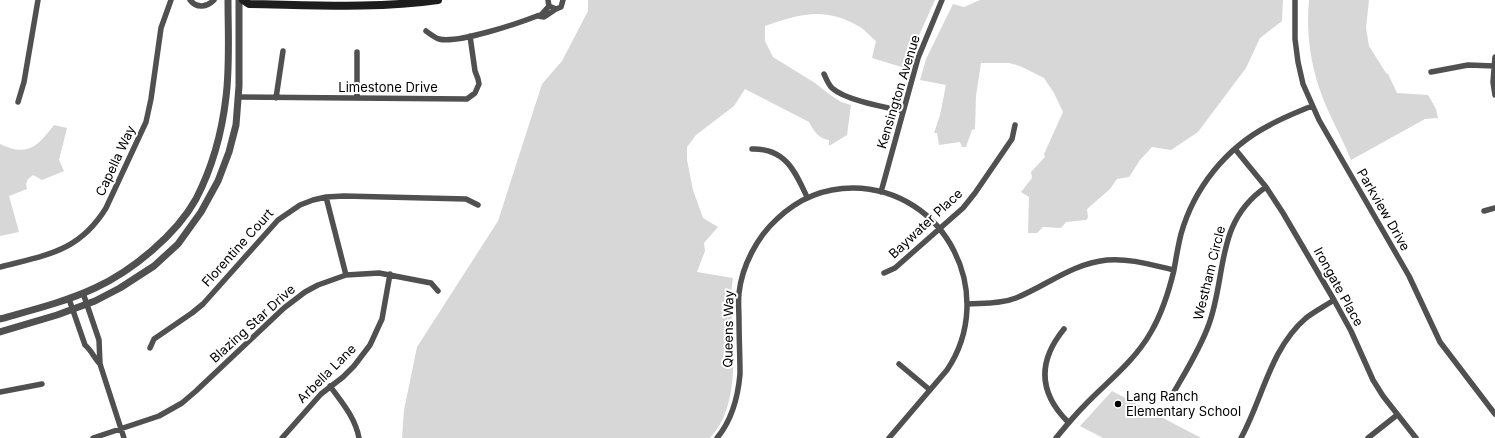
<!DOCTYPE html>
<style>
body{margin:0}
canvas{display:block;background:#fff}
</style>
<canvas width="1495" height="438"></canvas>
<script>
const ctx = document.querySelector('canvas').getContext('2d');
ctx.lineJoin = 'round';
function paint(path, color) { ctx.fillStyle = color; ctx.fill(path, 'evenodd'); }
function trace(path, color, width, dash) { ctx.strokeStyle = color; ctx.lineWidth = width; ctx.lineCap = dash ? 'butt' : 'round'; ctx.setLineDash(dash || []); ctx.stroke(path); }
function write(font, color, halo, rows, align = 'center') {
  ctx.font = font + ' Inter,sans-serif'; ctx.lineWidth = 4; ctx.setLineDash([]); ctx.textBaseline = 'middle'; ctx.strokeStyle = halo; ctx.fillStyle = color; for (const [text, x, y, turn = 0] of rows) {
    ctx.save(); ctx.translate(x, y); ctx.rotate((+turn || 0) * Math.PI / 180); ctx.textAlign = isNaN(turn) ? turn : align; if (halo) ctx.strokeText(text, 0, 0); ctx.fillText(text, 0, 0); ctx.restore();
  }
}
const green = new Path2D(`
 M 588,0 L 935,0 L 916,42 L 908,69 L 872,58 L 876,41 C 871,37 865,30 860,27 C 825,6 800,14 765,26 L 765,41 L 773,57 L 815,83 L 829,94 L 841,102 L 851,105 L 847,135 L 829,146 L 829,140 C 819,139 813,130 809,122 L 745,89 L 734,106 L 696,135 L 687,147 L 687,160 L 693,190 L 703,218 L 718,227 L 704,243 L 705,251 L 697,272 L 733,278 L 731,292 C 731,337 744,402 710,438 L 402,438 L 404,410 L 417,347 L 498,221 L 542,84 L 562,61 L 588,11 Z
 M 980,0 L 1283,0 L 1282,21 L 1260,38 L 1246,68 L 1198,132 L 1171,150 L 1152,147 L 1140,160 L 1129,177 L 1117,179 L 1110,189 L 1087,209 L 1088,218 L 1086,220 L 1066,222 L 1061,228 L 1043,227 L 1037,233 L 1028,233 L 1029,197 L 1021,192 L 1032,178 L 1031,172 L 1045,157 L 1044,154 L 1063,112 L 1054,93 L 1044,78 L 1020,66 L 1009,63 L 981,63 L 976,96 L 975,129 L 972,130 L 966,147 L 962,147 L 960,142 L 939,145 L 937,133 L 934,133 L 940,115 L 946,85 L 920,80 L 926,59 L 953,4 L 964,7 Z
 M 1309,0 L 1369,0 L 1366,28 L 1369,46 L 1386,73 L 1388,74 L 1397,93 L 1428,95 L 1436,109 L 1438,118 L 1425,119 L 1351,160 C 1342,137 1329,116 1321,93 C 1310,64 1306,31 1309,0 Z
 M 54,125 L 67,128 L 59,160 L 64,171 L 42,180 L 33,175 L 28,179 L 26,184 L 27,189 L 9,196 L 19,232 L 0,236 L 0,144 C 28,157 37,147 54,125 Z
 M 1112,391 L 1201,438 L 1103,438 L 1080,426 Z`);
const minor = new Path2D(`
 M 190,0 C 197,9 207,7 214,0
 M 548,0 L 549,6 L 556,9 L 561,7 L 563,0
 M 1295,0 L 1295,39 L 1298,62 L 1303,84 L 1319,120 L 1409,276 L 1440,342 L 1495,414
 M 538,16 L 544,17 L 556,9
 M 426,31 C 430,34 435,38 439,39 C 457,44 519,23 537,16 L 541,15 L 549,6
 M 1495,57 L 1493,82 L 1495,95
 M 1431,72 L 1468,65 L 1494,66
 M 824,74 C 826,78 828,84 832,88 C 845,100 884,107 903,111
 M 239,97 L 467,99 L 475,93 L 479,84 L 478,79 L 475,71 L 470,36
 M 276,98 L 283,51
 M 357,98 L 357,52
 M 18,102 L 24,82 L 38,0
 M 752,149 C 785,148 795,171 807,197
 M 1235,149 L 1266,187 L 1283,213 L 1334,300 L 1351,331 L 1373,380 L 1383,396 L 1416,438
 M 881,192 L 918,58 L 942,0
 M 326,197 L 346,275
 M 1484,211 L 1495,208
 M 0,267 C 46,255 79,252 106,208 L 146,122 L 151,99 L 161,28 L 171,0
 M 884,273 L 895,268 L 963,208 L 975,193 L 1012,139 L 1015,125
 M 83,293 L 99,340 L 100,364 L 124,438
 M 69,299 L 85,345 C 92,351 94,358 100,364
 M 968,304 C 984,303 1001,304 1016,298 C 1048,285 1071,264 1107,260 C 1129,258 1152,265 1174,270
 M 1064,329 C 1037,362 1039,393 1068,422
 M 150,348 L 154,339 L 192,313 L 203,304 L 278,220 L 300,205 L 313,200 L 326,197 L 344,196 L 466,199 L 478,205
 M 899,364 L 930,390
 M 330,386 C 342,403 355,417 359,438
 M 0,392 L 42,384
 M 1174,392 C 1186,371 1201,347 1209,324 C 1227,274 1215,222 1266,187
 M 93,438 L 159,416 L 182,403 L 196,391 L 284,308 L 305,292 L 318,285 L 346,275 L 379,273 L 431,283 L 438,291
 M 282,438 L 321,394 L 343,377 L 354,366 L 370,345 L 382,319 L 390,274
 M 717,438 C 732,420 738,397 740,374 C 740,356 739,338 739,320 C 739,311 738,302 739,293 C 742,266 757,237 777,219 C 798,199 824,188 853,188 C 946,189 998,294 947,370 L 889,438
 M 1056,438 C 1065,427 1074,416 1084,406 C 1107,382 1134,362 1151,332 C 1162,313 1169,291 1174,270 C 1176,258 1178,246 1181,234 C 1194,188 1226,148 1268,126 C 1282,118 1297,112 1312,106
 M 1241,438 C 1263,398 1270,349 1306,318 C 1315,311 1325,306 1334,300
 M 1368,438 L 1397,415`);
const tertiary = new Path2D(`
 M 0,319 C 32,310 65,302 95,288 C 132,271 176,235 196,199 C 212,168 222,132 226,97 C 230,65 228,32 228,0
 M 0,332 L 57,315 L 95,301 L 120,288 L 154,266 L 178,244 L 201,212 L 218,181 L 229,152 L 236,125 L 239,86 L 239,0`);
const secondary = new Path2D(`
 M 243,0 L 249,4 C 312,5 376,9 438,0`);
const markers = [
 [1118,404,4,"#000"]
];
const streetNames = [
 ["Limestone Drive",388,88],
 ["Kensington Avenue",899,92,-73],
 ["Capella Way",116,161,-65],
 ["Parkview Drive",1383,210,60],
 ["Baywater Place",926,224,-43],
 ["Florentine Court",238,248,-48],
 ["Westham Circle",1210,273,-76],
 ["Irongate Place",1338,287,61],
 ["Blazing Star Drive",253,324,-42],
 ["Queens Way",729,329,-89],
 ["Arbella Lane",327,374,-45]
];
const poiNames = [
 ["Lang Ranch",1126,397],
 ["Elementary School",1126,412]
];
paint(green, '#d7d7d7');
trace(minor, '#505050', 5.5);
trace(tertiary, '#505050', 7);
trace(secondary, '#1d1d1d', 8);
for (const [x, y, r, color] of markers) { const dot = new Path2D(); dot.arc(x, y, r, 0, 2 * Math.PI); ctx.fillStyle = color; ctx.fill(dot); trace(dot, '#fff', 1.5); }
write('13px', '#000', '#fff', streetNames);
write('13px', '#000', '#fff', poiNames, 'left');
</script>
